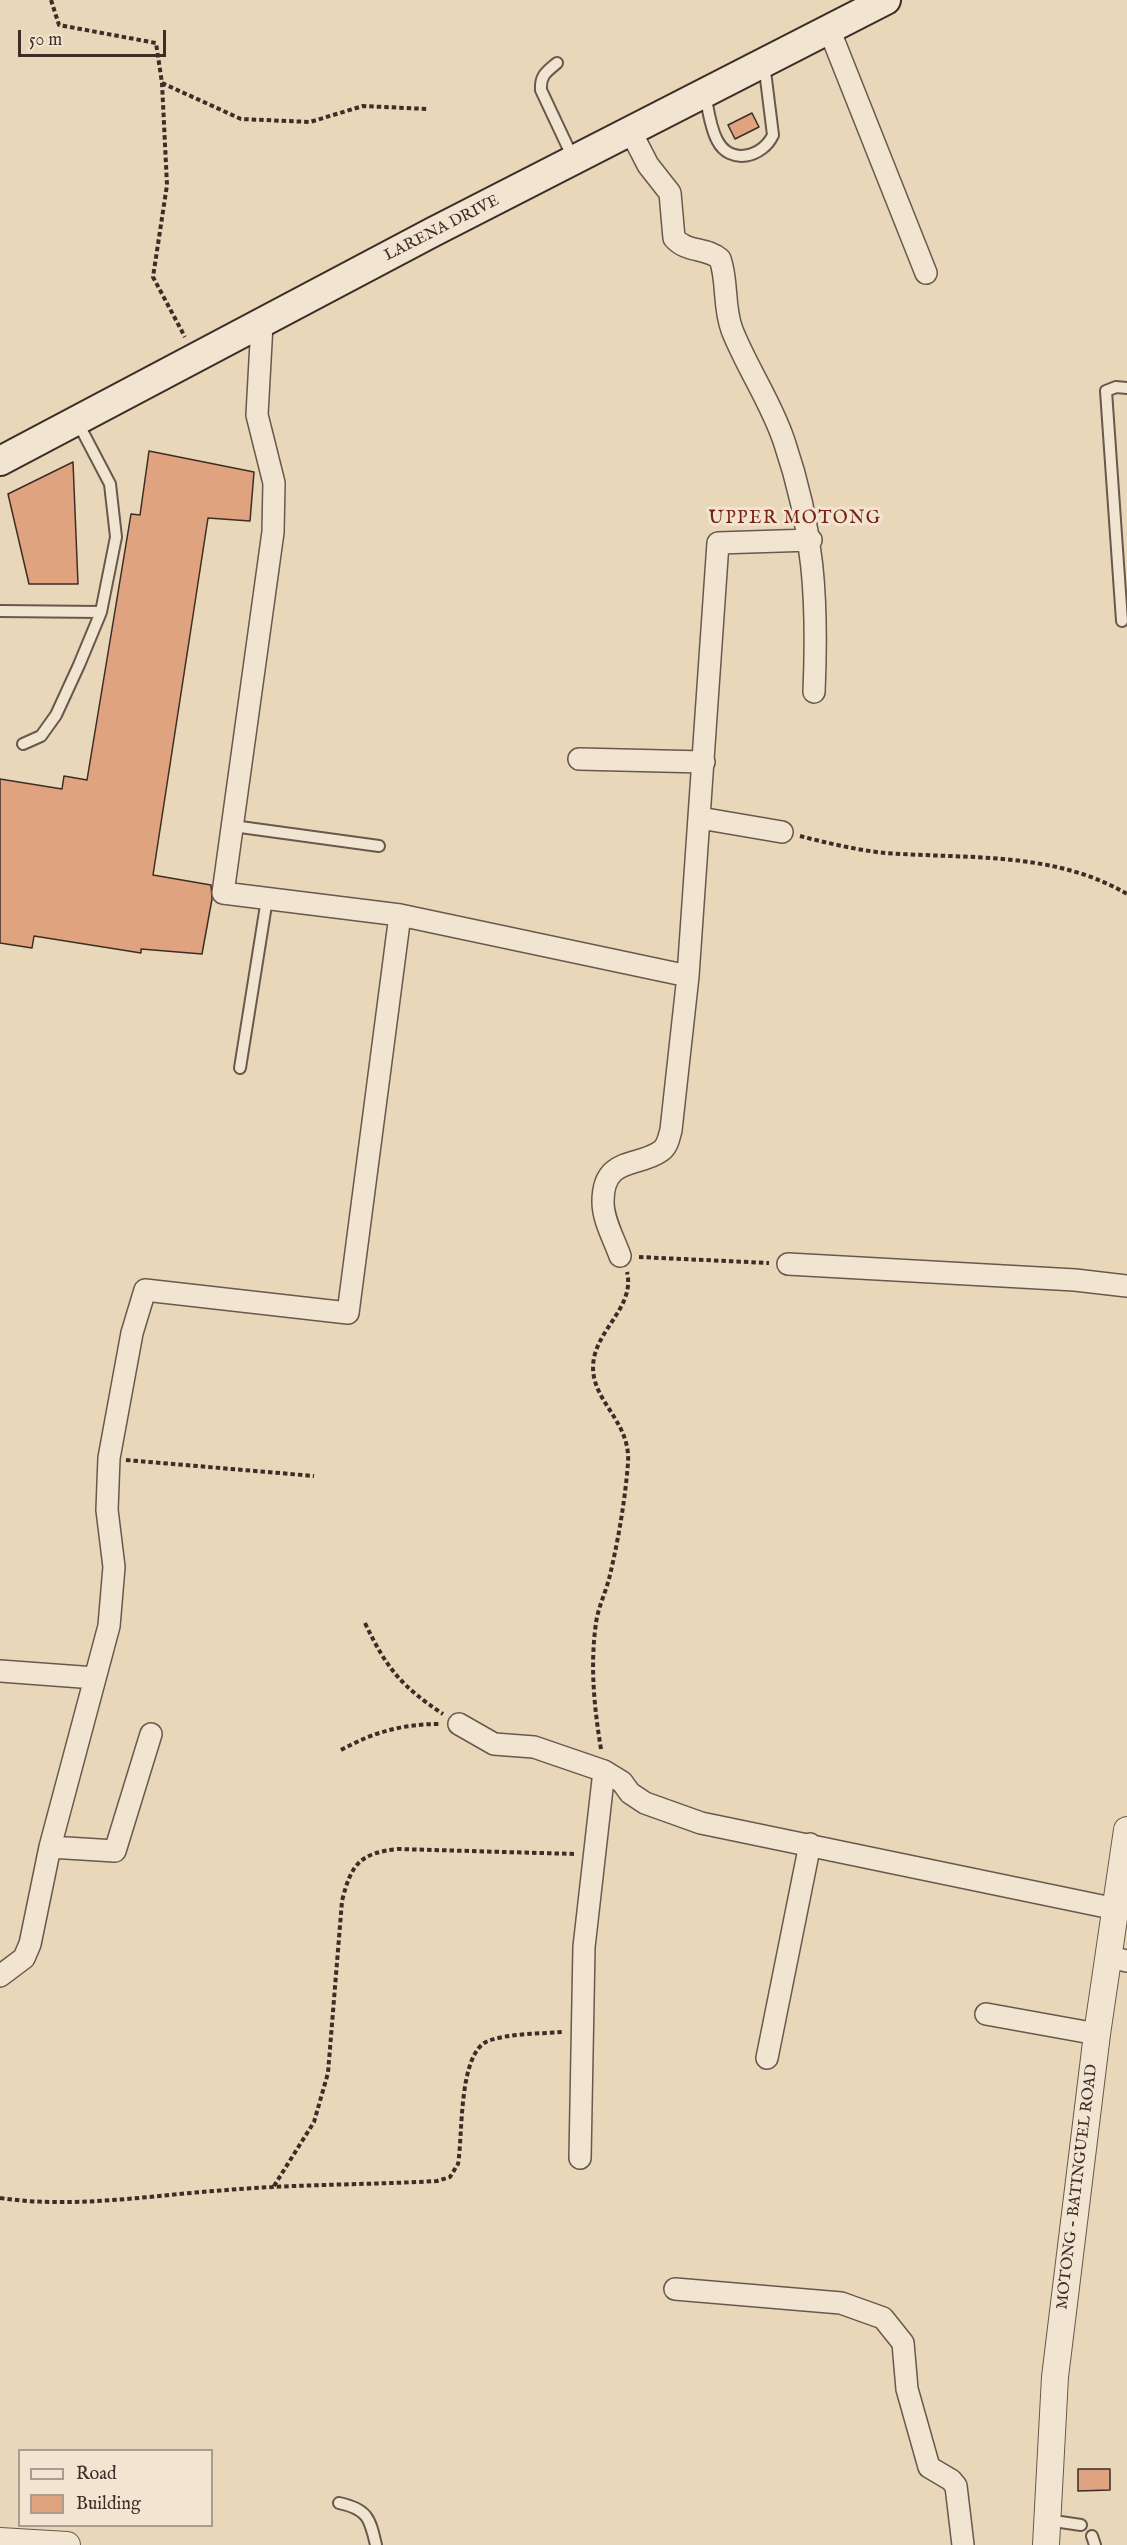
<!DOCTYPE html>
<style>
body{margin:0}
#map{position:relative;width:1127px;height:2545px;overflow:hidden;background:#e9d7b9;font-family:"IM FELL English",serif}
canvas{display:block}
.legend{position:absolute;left:18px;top:2449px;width:195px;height:78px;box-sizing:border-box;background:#f1e5d2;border:2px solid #a99b8e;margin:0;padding:8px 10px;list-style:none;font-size:18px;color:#3e2d27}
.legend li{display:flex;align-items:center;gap:12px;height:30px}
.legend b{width:30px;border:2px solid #a99b8e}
.scale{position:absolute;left:18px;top:30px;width:148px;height:27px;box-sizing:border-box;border:3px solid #3e2d27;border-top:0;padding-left:8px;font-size:18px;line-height:21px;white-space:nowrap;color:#3e2d27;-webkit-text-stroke:4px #f1e5d2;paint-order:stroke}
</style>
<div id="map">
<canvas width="1127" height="2545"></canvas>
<ul class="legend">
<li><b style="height:8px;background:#f1e5d2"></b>Road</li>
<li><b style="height:16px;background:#dfa37f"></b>Building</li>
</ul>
<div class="scale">50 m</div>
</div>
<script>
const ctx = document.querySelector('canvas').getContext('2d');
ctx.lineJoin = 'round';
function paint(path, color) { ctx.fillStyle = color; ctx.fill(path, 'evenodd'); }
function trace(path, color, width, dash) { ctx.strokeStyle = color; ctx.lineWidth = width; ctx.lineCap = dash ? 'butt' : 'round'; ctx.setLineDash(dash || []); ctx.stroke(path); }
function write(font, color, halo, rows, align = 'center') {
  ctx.font = font + ' "IM FELL English",serif'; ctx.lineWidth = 6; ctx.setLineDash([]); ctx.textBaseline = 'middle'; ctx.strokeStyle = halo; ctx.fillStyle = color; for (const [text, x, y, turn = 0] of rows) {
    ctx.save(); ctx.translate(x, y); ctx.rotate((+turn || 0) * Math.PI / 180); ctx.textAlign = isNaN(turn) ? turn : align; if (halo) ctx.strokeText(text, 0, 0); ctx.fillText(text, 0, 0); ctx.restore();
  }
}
const building = new Path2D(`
 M 752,113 L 759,127 L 735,139 L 728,125 Z
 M 149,451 L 254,472 L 250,521 L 208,518 L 153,875 L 211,885 L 212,899 L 202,954 L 141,949 L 141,953 L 34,936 L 32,948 L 0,943 L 0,779 L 62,789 L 64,776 L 87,780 L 131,514 L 140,515 Z
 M 73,462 L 78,584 L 29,584 L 8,494 Z
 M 1078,2469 L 1110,2469 L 1110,2490 L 1078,2491 Z`);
const path = new Path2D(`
 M 51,0 L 59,25 L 156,43 L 162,83 L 167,185 L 153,277 L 185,337
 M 162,83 L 241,119 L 310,122 L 363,106 L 427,109
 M 800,836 C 827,843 857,850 885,853 C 967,859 1054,851 1127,894
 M 639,1257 L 769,1263
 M 126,1460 L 314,1476
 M 365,1623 C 387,1669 401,1686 443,1714
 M 601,1749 C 594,1707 590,1665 596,1623 C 598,1608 605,1594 609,1579 C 618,1542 625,1501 628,1463 C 631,1418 586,1399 594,1358 C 600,1327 635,1305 627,1272
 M 341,1750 C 374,1732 402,1724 440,1724
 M 274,2186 L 314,2122 L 328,2073 L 342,1901 C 351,1865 359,1853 398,1849 L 576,1854
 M 0,2198 C 75,2209 152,2195 227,2190 C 297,2184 367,2185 437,2181 L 450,2177 L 458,2164 C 463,2136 458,2053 488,2041 C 510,2033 539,2034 562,2032`);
const service = new Path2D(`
 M 557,63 C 546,72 540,76 541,90 L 573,158
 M 705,94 C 708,108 710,127 717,140 C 730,166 763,157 773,135 L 764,63
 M 0,611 L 101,612
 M 1122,621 L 1106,391 L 1116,387 L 1127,388
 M 23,744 L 41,736 L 56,715 L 79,665 L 101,612 L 116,537 L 110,484 L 77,421
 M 233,826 L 379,846
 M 240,1068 L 267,899
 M 339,2503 C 368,2509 370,2519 376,2545
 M 1047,2520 L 1081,2525
 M 1092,2536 L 1095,2545`);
const minor = new Path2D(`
 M 829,29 L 926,273
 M 631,132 L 648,165 L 670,193 L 674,238 C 687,253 706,247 720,259 C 728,281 723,306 732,330 C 747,368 771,402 784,441 C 814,529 818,601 814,692
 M 262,324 L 257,415 L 274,483 L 273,532 L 223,893 L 400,915 L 688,976
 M 579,759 L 704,762
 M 700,818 L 782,832
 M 620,1256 C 614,1239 603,1220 603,1202 C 603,1156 637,1168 661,1151 C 668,1146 669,1137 671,1130 L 688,976 L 718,543 L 811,540
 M 788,1264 L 1075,1280 L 1127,1286
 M 0,1671 L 95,1678
 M 459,1724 L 494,1744 L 534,1747 L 604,1771 L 622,1782 L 630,1793 L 645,1803 L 701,1823 L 1116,1909
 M 50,1847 L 115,1851 L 151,1734
 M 1109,1957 L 1127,1961
 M 0,1976 L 24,1958 L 30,1944 L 50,1847 L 109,1626 L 114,1567 L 107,1510 L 109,1458 L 132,1333 L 145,1290 L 348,1313 L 400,915
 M 986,2014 L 1097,2034
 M 767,2058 L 810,1844
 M 580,2158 L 584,1947 L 604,1771
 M 675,2289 L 841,2303 L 883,2318 L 903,2343 L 907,2389 L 929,2467 L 951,2480 L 956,2486 L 963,2545`);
const tertiary = new Path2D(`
 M 0,2541 L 67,2545
 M 1046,2545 L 1055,2377 L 1097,2034 L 1127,1830`);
const secondary = new Path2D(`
 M 0,461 L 433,232 L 886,0`);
const streetNames = [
 ["LARENA DRIVE",442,229,-27],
 ["MOTONG - BATINGUEL ROAD",1078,2187,-83]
];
const neighbourhoodNames = [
 ["UPPER MOTONG",795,519]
];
paint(building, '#dfa37f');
trace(building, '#3e2d27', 1.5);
trace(service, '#69584c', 14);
trace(minor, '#69584c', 24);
trace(tertiary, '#69584c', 28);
trace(secondary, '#3e2d27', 32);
trace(path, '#3e2d27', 4, [4.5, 3]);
trace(service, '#f1e5d2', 10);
trace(minor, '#f1e5d2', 21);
trace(tertiary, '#f1e5d2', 26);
trace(secondary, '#f1e5d2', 28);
write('16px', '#3e2d27', '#f1e5d2', streetNames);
ctx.letterSpacing = '1.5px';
write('18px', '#7a1f14', '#f1e5d2', neighbourhoodNames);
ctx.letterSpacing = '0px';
</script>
